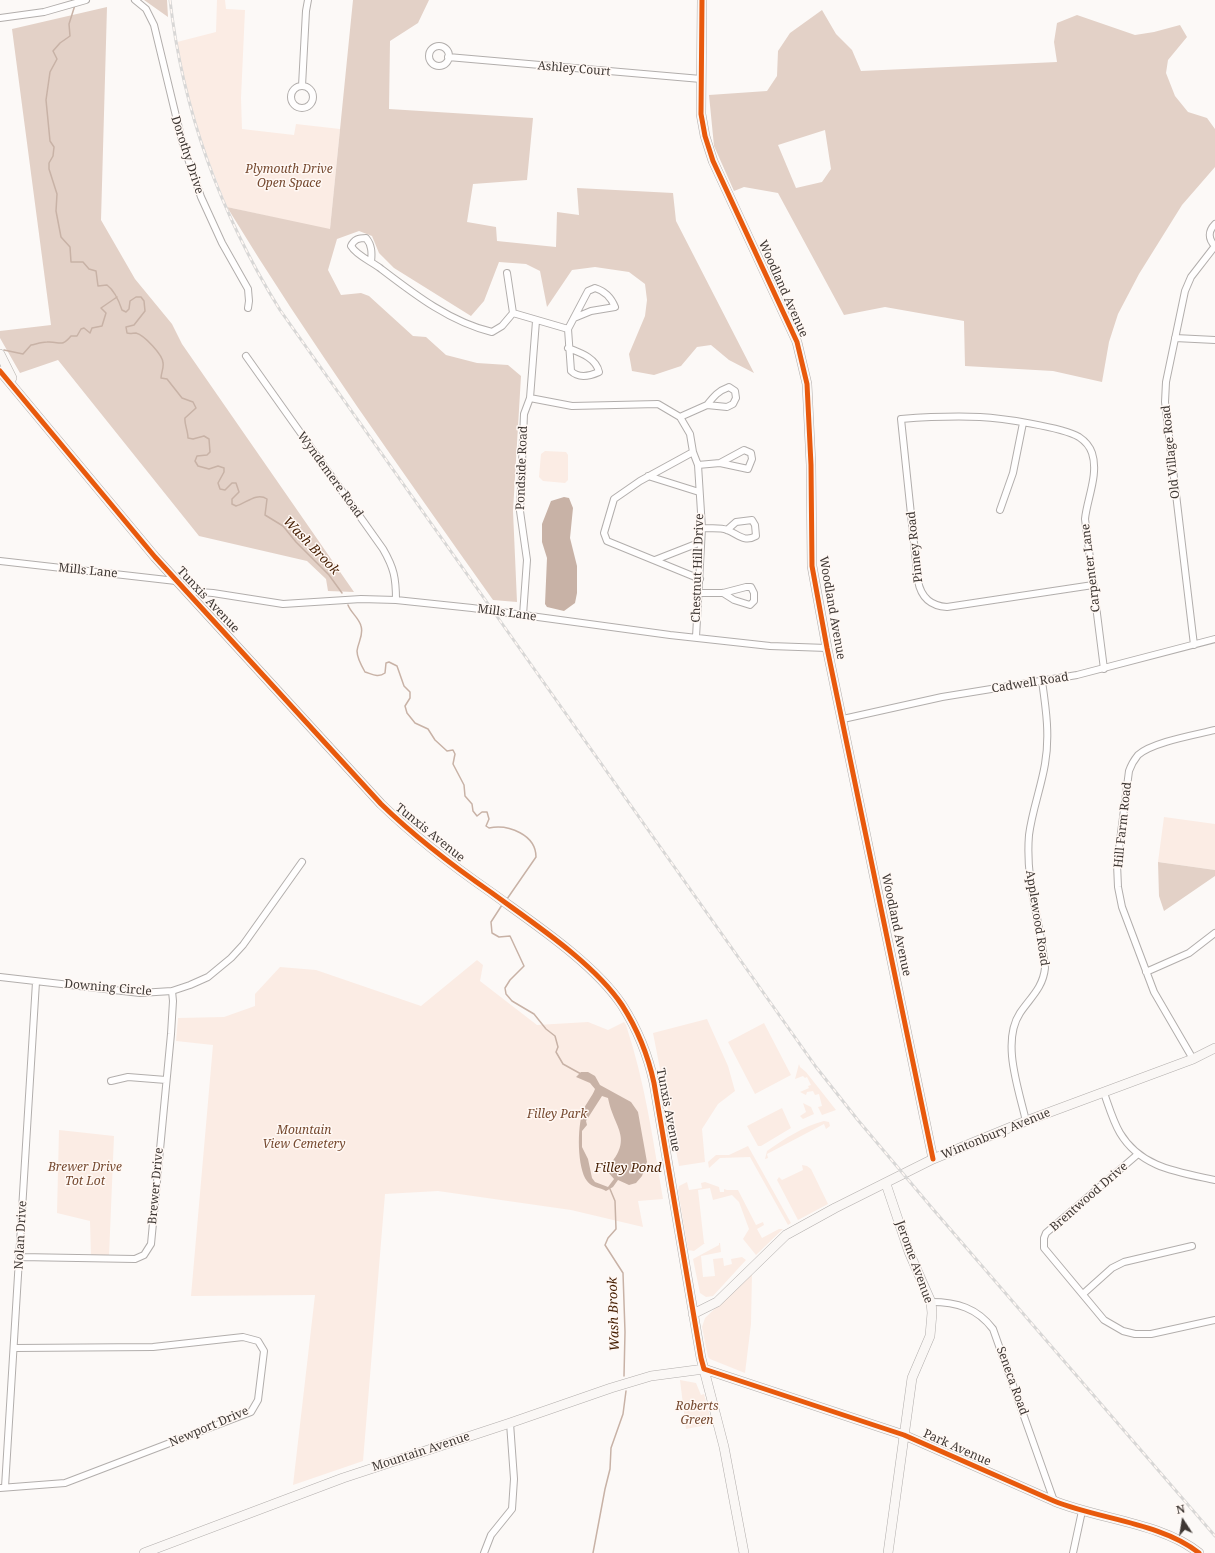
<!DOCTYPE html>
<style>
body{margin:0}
#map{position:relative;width:1215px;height:1553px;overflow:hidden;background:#fcf9f7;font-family:"Noto Serif",serif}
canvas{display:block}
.north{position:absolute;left:1163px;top:1501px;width:40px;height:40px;-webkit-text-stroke:3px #fff8f4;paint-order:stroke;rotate:348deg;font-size:11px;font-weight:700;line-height:16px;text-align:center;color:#3f3834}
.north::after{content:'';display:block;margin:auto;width:14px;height:18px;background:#3f3834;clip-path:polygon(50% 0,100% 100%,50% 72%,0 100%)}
</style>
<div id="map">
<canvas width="1215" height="1553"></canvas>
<div class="north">N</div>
</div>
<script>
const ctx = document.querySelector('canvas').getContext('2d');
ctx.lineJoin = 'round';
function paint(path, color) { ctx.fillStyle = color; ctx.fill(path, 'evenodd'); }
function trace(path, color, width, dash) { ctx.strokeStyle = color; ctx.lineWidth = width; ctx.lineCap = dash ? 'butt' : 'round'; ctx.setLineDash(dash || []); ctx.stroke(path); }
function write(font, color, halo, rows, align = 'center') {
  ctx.font = font + ' "Noto Serif",serif'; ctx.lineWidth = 3; ctx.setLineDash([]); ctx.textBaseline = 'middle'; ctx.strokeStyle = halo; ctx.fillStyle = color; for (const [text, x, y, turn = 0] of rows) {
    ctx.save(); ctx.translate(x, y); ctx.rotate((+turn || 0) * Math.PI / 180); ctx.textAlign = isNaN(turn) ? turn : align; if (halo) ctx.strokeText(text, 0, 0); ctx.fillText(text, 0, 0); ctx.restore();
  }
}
const green = new Path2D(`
 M 217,0 L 225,0 L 226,9 L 245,10 L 241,98 L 242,129 L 294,135 L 296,124 L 340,129 L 330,230 L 227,207 L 194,123 L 183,79 L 177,42 L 216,32 Z
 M 545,451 L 566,452 L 568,455 L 568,480 L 565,483 L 543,481 L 539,477 L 541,454 Z
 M 1164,817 L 1215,824 L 1215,870 L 1158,862 Z
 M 477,960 L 483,965 L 480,981 L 537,1025 L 588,1022 L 608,1030 L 624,1022 L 626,1025 C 645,1082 653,1140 663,1199 L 638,1201 L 643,1227 L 571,1210 L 438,1191 L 385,1194 L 363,1461 L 293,1485 L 315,1295 L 191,1296 L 213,1045 L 176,1041 L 178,1018 L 224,1017 L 255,1006 L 255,994 L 280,967 L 316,970 L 421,1006 Z
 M 707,1019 L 728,1066 L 735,1091 L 718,1104 L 702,1129 L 705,1162 L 679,1166 L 653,1033 Z
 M 764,1023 L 791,1075 L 755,1094 L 728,1042 Z
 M 799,1064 L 800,1067 L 806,1072 L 836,1110 L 822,1115 L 818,1107 L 822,1106 L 819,1094 L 815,1095 L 813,1091 L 807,1092 L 806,1095 L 800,1092 L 809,1088 L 808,1086 L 811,1085 L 807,1077 L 805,1078 L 803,1076 L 795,1079 Z
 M 803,1103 L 811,1107 L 814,1114 L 803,1119 L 800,1116 L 806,1112 Z
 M 782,1108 L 791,1128 L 761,1146 L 758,1146 L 747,1126 Z
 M 824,1121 L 829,1122 L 830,1126 L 826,1129 L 824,1124 L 767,1154 L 768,1158 L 765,1159 L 767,1151 C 784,1139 804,1126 824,1121 Z
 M 59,1130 L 114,1136 L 109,1256 L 91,1256 L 90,1221 L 57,1213 Z
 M 748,1146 L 791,1223 L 788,1225 L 750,1157 L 720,1158 L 709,1168 L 708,1162 L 716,1155 L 729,1155 Z
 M 802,1165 L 807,1166 L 811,1169 L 828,1204 L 798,1220 L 777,1180 L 779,1177 L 782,1180 L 803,1170 Z
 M 687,1182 L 689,1190 L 702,1188 L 701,1183 L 705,1182 L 719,1187 L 720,1192 L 724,1192 L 724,1189 L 727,1190 L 738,1190 L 756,1225 L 763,1222 L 764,1225 L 757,1229 L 762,1238 L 779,1229 L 783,1229 L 756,1255 L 743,1239 L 749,1229 L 739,1202 L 732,1195 L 713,1200 L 710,1188 L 698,1190 L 704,1243 L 705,1243 L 694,1251 L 688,1250 L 678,1190 L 679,1186 Z
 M 719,1243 L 720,1243 L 721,1252 L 701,1256 L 703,1277 L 715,1276 L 713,1259 L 723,1258 L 724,1266 L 732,1264 L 731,1259 L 742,1257 L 746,1260 L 713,1296 L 706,1297 L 700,1293 L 693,1259 L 719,1245 Z
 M 752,1273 L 751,1324 L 745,1373 L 710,1359 L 708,1357 L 702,1327 L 705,1318 Z
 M 680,1380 L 696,1383 L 701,1395 L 704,1394 L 712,1424 L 686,1429 Z`);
const forest = new Path2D(`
 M 144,0 L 167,0 L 168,17 Z
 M 353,0 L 429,0 L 418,23 L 390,41 L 389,109 L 533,118 L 527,180 L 473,184 L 467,222 L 496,227 L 497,241 L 556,247 L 557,212 L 579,215 L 577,188 L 673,193 L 676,221 L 754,373 L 729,360 L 711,345 L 697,347 L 681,366 L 654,375 L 632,371 L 629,354 L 645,316 L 647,300 L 645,284 L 629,272 L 595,267 L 572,270 L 547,307 L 540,271 L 526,264 L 499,262 L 484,301 L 471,316 L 394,268 L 379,253 L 372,236 L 359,231 L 337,239 L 328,270 L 341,295 L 361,293 L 369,296 L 413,336 L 426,337 L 446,355 L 477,363 L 508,365 L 521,376 L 513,511 L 517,602 L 493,600 C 402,471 310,343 227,207 L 330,229 Z
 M 107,7 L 101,220 L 135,279 L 172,324 L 182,344 L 354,592 L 328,591 L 326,579 L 307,561 L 199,536 L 58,360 L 20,373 L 0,338 L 0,331 L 51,325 L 12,29 Z
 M 822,10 L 836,34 L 852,50 L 861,71 L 1057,62 L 1054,42 L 1057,23 L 1077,15 L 1135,35 L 1154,32 L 1180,25 L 1187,37 L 1168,60 L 1166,73 L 1175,96 L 1188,112 L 1207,118 L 1215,129 L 1215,167 L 1182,205 L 1139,274 L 1118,314 L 1109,342 L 1102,382 L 1053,371 L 965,366 L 964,321 L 885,307 L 844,315 L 778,193 L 744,187 L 734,191 L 714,146 L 709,95 L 767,91 L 777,76 L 778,51 L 790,33 ZM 825,130 L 831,169 L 822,182 L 796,188 L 778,145 Z
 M 1158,862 L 1215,870 L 1215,876 L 1164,911 L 1159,896 Z`);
const water = new Path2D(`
 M 564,497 L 569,498 L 573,508 L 570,538 L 577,566 L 577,593 L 575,603 L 564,611 L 547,607 L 545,604 L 547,558 L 542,542 L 542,524 L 551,501 Z
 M 581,1072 L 588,1072 L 595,1076 L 600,1085 L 631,1102 L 638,1112 L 647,1162 L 642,1176 L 636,1183 L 629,1185 L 618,1180 L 613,1187 L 606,1191 C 600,1187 592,1188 587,1181 C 577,1168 577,1127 583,1111 C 586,1103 592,1097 595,1089 L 590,1083 L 576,1077 ZM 602,1096 L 608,1098 C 614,1129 634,1137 608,1167 L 608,1172 L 614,1179 L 608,1187 L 595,1182 L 592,1178 L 588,1159 L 582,1147 L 582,1131 L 587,1125 L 586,1121 Z`);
const stream = new Path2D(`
 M 75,5 L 69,24 L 70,36 L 60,43 L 53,51 L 57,59 L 50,72 L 46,100 L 50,141 L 54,147 L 53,156 L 49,163 L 49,169 L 57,194 L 56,211 L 61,237 L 70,247 L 71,262 L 83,262 L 89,269 L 96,271 L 98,286 L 107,285 C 115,291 119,301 122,310 L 126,312 L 129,309 L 130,301 L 136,297 L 141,297 L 144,301 L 145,311 L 134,325 L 126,327 L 127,333 C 130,334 133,333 136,333 C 144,335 163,355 163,363 C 164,368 161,373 161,378 L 167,379 L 182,398 L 193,402 L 196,408 L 185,418 C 184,423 188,431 188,438 L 193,439 L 204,436 L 209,439 L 210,452 L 207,455 L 197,456 L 195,461 L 198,466 L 209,469 L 218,466 L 224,468 L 224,472 L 218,483 L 220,489 L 225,490 L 232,483 L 236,483 L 239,492 L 232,499 L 232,504 L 236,506 C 246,503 257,492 267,499 L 265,515 L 283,526 L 296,542 L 329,575 L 342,593
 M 4,350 L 23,354 L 31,345 C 36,344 42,342 47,342 C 60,341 61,348 71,336 L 77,336 L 81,329 L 84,328 L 90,333 L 92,328 L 102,326 L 106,313 L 101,308 L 117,297
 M 348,605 C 351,613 359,618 361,626 C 364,635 358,642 357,651 C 357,658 361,665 365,672 C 372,674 378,678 385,673 L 386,663 L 389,662 L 397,666 L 404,686 L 410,692 L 410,698 L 405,706 L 407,713 L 415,723 L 428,729 L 435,740 L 447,751 L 453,750 L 455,754 L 453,764 L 464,785 L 465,796 L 472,804 L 473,811 L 477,816 L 482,812 L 487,812 L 489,819 L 486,826 L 489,828 C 509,824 536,835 536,857 L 507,899
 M 502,905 L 491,922 L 492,933 L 499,937 L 510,936 L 524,966 L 510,980 L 505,988 L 506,994 L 512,1001 L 534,1014 L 546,1029 L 555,1036 L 558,1047 L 556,1052 L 563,1064 L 581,1074
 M 610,1189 L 615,1201 L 616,1229 L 608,1238 L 605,1245 L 623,1273 L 625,1332 L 624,1376
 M 593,1553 L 605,1489 L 610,1469 L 611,1448 L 623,1414 L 626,1391`);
const street = new Path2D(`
 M 135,0 L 146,9 L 154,25 L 182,141 L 201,197 L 222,243 L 248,289 L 249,301 L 248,308
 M 0,18 L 44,12 L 86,0
 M429 56a10 10 0 1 1 20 0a10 10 0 1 1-20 0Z
 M 448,57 L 701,79
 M 302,86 L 306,11 L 308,0
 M291 97a11 11 0 1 1 22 0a11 11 0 1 1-22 0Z
 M 1215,224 C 1208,231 1208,239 1215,246
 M 371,262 C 372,253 372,245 366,238 C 359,238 354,239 351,246 C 357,256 371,261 380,268 C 414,294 450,322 492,332 L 502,326 L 513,313 L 507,273
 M 513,313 L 568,329 L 571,371 C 579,379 590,376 599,372 C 596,358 581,353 568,348
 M 568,329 L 588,291 L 595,288 C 605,291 611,297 615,307 L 591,311 L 574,318
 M 1175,338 L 1215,340
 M 246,356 L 383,549 C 394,568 396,578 396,600
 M 530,398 L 572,406 L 658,404 L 680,417 L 690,434 L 693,452 L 698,465 L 702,528 L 696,637
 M 680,417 L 707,405 L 727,407 L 733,404 L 736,398 L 735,391 L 729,387 C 718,391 714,396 707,405
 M 693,452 L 640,481 L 614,499 L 604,533 L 607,541 L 700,579
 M 698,465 L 720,463 L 748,469 L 752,459 L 751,453 L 744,450 L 720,463
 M 648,476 L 699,492
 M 1000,510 L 1013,473 L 1023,423
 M 702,528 C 709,529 720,527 727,530 C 738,534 744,543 756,536 L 755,525 L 752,520 L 736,522 L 727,530
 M 655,560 L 701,542
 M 0,561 L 176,581
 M 1093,585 L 947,607 C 930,606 921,597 918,581 L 901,419 C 927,417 954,416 980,417 C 1001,418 1062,427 1079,437 C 1085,441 1090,447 1092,453 C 1099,474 1087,499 1085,519 L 1104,669
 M 186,591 L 213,593 L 283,604 L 361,599 L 396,600 L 472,608 L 670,635 L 770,646 L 827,648
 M 698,593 L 723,593 L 746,587 L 751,587 L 754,593 L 754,601 L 750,605 L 734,600 L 723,593
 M 523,615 L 527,560 L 520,511 L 524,414 L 530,398 L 536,321
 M 1194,645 L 1165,402 L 1166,382 L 1185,291 L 1191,277 L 1215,246
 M 843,719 L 942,697 L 1077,675 L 1215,639
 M 1146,972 L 1189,953 L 1215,933
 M 0,977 L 140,993 L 172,991 L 190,985 L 208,977 L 231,958 L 243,945 L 302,862
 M 1193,1059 L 1154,992 L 1122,907 L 1118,887 L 1117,864 L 1129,771 C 1131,765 1134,760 1138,755 C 1153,742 1195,735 1215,730
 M 111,1081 L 128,1077 L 166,1080
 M 1104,1093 C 1109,1107 1113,1121 1120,1133 C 1141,1168 1178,1172 1215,1180
 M 1026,1121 C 1019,1090 1001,1042 1020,1013 C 1030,998 1043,988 1045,968 C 1041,922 1025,884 1029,835 C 1032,811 1041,788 1045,764 C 1050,736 1046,709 1042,681
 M 1138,1154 L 1046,1233 L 1044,1238 L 1044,1248 L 1104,1320 L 1123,1331 L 1135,1334 L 1151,1334 L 1215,1320
 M 20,1257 L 135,1259 L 144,1255 L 151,1244 L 171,1034 L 173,1001 L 172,991
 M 1083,1294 L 1112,1268 L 1124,1262 L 1192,1246
 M 931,1302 C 957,1302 977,1308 993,1329 L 1054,1501
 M 5,1487 L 36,982
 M 0,1488 L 65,1483 L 251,1412 L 258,1400 L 264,1351 L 258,1341 L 243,1337 L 153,1347 L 15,1348
 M 484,1553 L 491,1535 L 512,1509 L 514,1479 L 510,1423
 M 1073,1553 L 1082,1511`);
const secondary = new Path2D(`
 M 702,0 L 701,114 L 705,136 L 713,161 L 797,342 L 807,384 L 811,465 L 812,566 L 827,648 L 933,1159
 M 0,354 L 12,378
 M 0,371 L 155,557 L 381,804 C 415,837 453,866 492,893 C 533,923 594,963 622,1005 C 638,1030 648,1055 654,1083 L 701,1358 L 724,1447 L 744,1553
 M 886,1184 L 909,1252 L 931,1302 L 932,1313 L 930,1336 L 912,1378 L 888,1553
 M 693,1314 L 717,1302 L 786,1235 L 835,1208 L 933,1159 L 1026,1121 L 1193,1059 L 1215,1048
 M 144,1553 L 343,1478 L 510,1423 L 611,1388 L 651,1376 L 704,1369 L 904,1435 L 1054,1501 C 1098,1519 1162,1523 1199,1553`);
const rail = new Path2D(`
 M 170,0 C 183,112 221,215 280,310 L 816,1067 L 857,1119 L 932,1208 L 1215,1536`);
const cycleway = new Path2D(`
 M 702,0 L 701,114 L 705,136 L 713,161 L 797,342 L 807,384 L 811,465 L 812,566 L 827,648 L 933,1159
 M 0,371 L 155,557 L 381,804 C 415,837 453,866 492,893 C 533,923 594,963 622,1005 C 638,1030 648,1055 654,1083 L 701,1358 L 704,1369 L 904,1435 L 1054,1501 C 1098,1519 1162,1523 1199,1553`);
const streetNames = [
 ["Ashley Court",574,69,5],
 ["Dorothy Drive",187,155,72],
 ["Woodland Avenue",783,289,66],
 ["Old Village Road",1171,452,-96],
 ["Pondside Road",522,468,-88],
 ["Wyndemere Road",330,475,54],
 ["Pinney Road",915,547,-96],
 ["Chestnut Hill Drive",698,568,-88],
 ["Carpenter Lane",1091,568,-97],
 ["Mills Lane",88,571,6],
 ["Tunxis Avenue",208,600,47],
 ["Woodland Avenue",832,608,80],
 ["Mills Lane",507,613,8],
 ["Cadwell Road",1030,683,-9],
 ["Hill Farm Road",1123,825,-84],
 ["Tunxis Avenue",430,833,39],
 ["Applewood Road",1037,918,81],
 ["Woodland Avenue",896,925,78],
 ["Downing Circle",108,988,5],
 ["Tunxis Avenue",668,1110,79],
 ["Wintonbury Avenue",996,1134,-22],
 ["Brewer Drive",156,1186,-85],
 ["Brentwood Drive",1089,1197,-41],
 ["Nolan Drive",21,1235,-87],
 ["Jerome Avenue",914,1262,70],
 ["Seneca Road",1012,1381,70],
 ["Newport Drive",209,1427,-23],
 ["Park Avenue",957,1448,24],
 ["Mountain Avenue",421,1452,-18]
];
const parkNames = [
 ["Plymouth Drive",289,170],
 ["Open Space",289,184],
 ["Filley Park",557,1115],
 ["Mountain",304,1131],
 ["View Cemetery",304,1145],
 ["Brewer Drive",85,1168],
 ["Tot Lot",85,1182],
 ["Roberts",697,1407],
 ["Green",697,1421]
];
const waterNames = [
 ["Wash Brook",311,546,46],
 ["Filley Pond",628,1168],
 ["Wash Brook",614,1314,-92]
];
paint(green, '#fbece4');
paint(forest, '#e3d1c7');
paint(water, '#c8b2a6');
trace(stream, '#c8b2a6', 1.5);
trace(street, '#b2aeac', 8);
trace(secondary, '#b2aeac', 10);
trace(street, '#fffefe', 6);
trace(secondary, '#faf7f5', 9);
trace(rail, '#d8d7d6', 3);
trace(rail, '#fff8f4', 1.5, [4.5]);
trace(cycleway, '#e8590c', 5);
write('12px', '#3f3834', '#fff8f4', streetNames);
write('italic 12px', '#75482e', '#fff8f4', parkNames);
write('italic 13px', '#461e02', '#fff8f4', waterNames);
</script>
